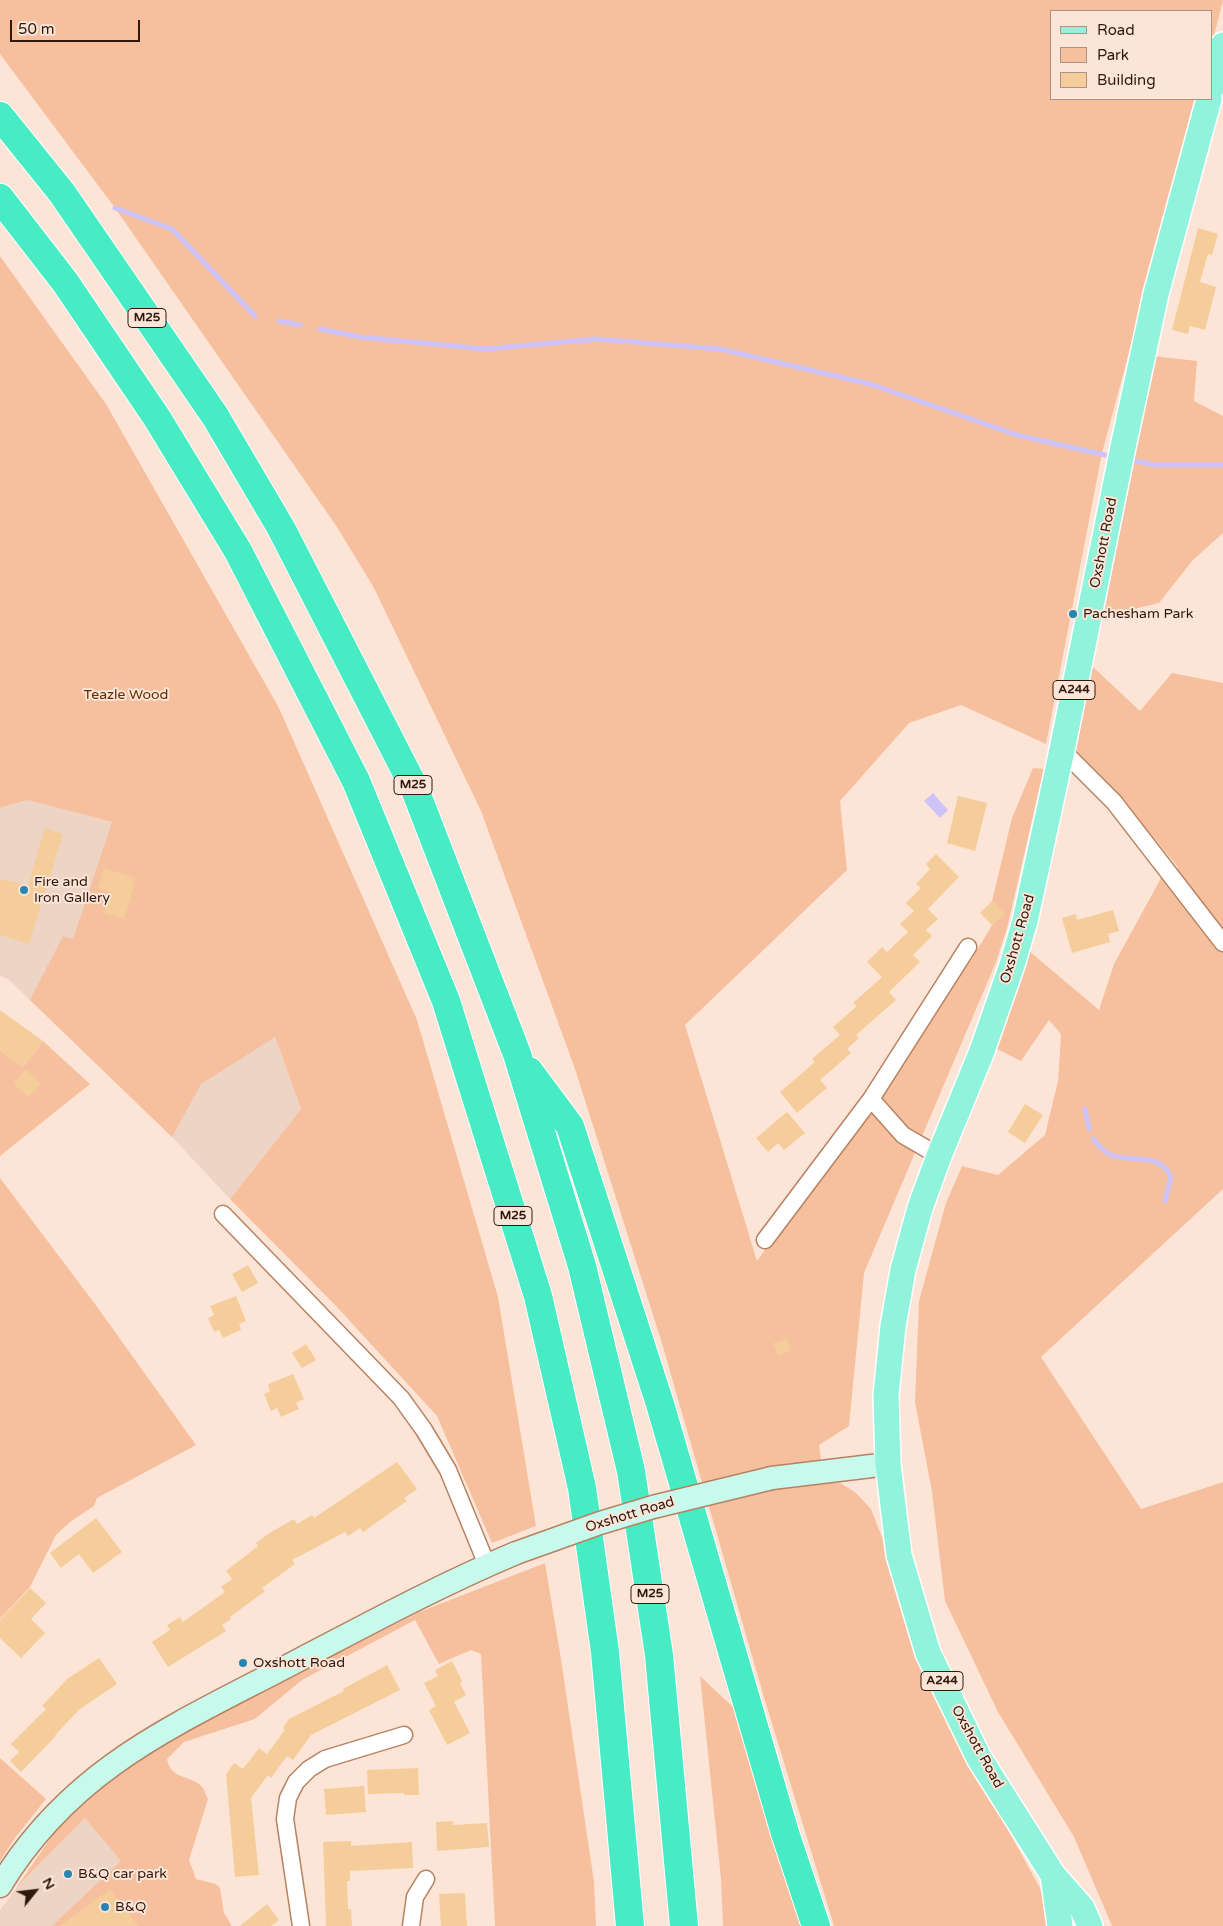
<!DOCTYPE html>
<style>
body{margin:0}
#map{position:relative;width:1223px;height:1926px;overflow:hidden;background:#fce5d7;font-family:"Varela Round",sans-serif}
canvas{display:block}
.legend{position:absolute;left:1050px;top:10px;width:162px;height:90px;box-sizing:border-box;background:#fce5d7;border:1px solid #aa9386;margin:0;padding:6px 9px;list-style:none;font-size:15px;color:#2e190c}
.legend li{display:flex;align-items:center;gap:10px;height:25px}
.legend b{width:25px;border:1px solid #aa9386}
.north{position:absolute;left:10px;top:1866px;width:50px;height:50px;-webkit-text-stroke:4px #fce5d7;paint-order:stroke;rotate:61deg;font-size:14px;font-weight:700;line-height:20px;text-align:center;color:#2e190c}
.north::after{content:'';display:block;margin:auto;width:18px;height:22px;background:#2e190c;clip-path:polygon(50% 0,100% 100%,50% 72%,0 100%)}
.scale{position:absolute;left:10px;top:20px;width:130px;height:22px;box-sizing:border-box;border:2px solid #2e190c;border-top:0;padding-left:6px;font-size:15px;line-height:18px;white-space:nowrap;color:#2e190c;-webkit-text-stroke:4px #fce5d7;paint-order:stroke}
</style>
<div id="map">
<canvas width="1223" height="1926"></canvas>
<ul class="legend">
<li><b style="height:6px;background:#91f3dc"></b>Road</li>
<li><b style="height:14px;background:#f6c09f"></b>Park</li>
<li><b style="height:14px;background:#f4cd9a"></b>Building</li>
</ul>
<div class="north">N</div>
<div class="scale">50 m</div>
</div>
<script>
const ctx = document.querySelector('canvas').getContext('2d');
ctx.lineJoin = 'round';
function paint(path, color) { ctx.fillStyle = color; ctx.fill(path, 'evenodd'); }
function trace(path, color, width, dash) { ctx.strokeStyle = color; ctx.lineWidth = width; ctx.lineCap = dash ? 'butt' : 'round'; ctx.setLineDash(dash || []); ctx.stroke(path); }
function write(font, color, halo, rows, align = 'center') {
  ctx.font = font + ' "Varela Round",sans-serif'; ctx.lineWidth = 4; ctx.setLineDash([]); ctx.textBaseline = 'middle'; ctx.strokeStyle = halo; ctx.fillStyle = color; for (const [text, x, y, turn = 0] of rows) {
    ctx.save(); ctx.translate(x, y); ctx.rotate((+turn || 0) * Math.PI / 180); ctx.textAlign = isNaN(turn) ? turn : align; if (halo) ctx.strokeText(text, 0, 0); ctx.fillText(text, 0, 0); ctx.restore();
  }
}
const built = new Path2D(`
 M 27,800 L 112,822 L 249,965 L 301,1109 L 230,1199 L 172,1137 L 8,979 L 0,976 L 0,808 Z
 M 92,1811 L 182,1926 L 0,1926 L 0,1910 L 16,1888 Z`);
const green = new Path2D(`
 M 0,0 L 1223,0 L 1212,44 L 1212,11 L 1052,11 L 1052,99 L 1197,99 L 1102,453 L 1046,744 L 961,705 L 909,723 L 840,801 L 847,870 L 685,1025 L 757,1261 L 973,957 L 992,925 L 1004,913 L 992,901 L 1012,818 L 1033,768 L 1044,769 L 1007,928 L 996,962 L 864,1273 L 849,1426 L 819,1445 L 824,1481 L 840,1483 L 855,1492 L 871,1509 L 883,1540 L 900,1604 L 936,1699 L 1040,1888 L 1048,1917 L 1049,1926 L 834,1926 L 763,1694 L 661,1340 L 575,1069 L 481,811 L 374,588 L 337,527 L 115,208 L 0,54 Z
 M 0,256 L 106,404 L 279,708 L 417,1020 L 498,1297 L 536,1526 L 492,1543 L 437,1416 L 336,1306 L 230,1199 L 301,1109 L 275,1037 L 201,1084 L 172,1137 L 30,1000 L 63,936 L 73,939 L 112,822 L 27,800 L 0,808 Z
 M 1153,356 L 1197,361 L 1194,401 L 1223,416 L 1223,533 L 1192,561 L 1159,603 L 1101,617 Z
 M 1092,666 L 1140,711 L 1172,673 L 1223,683 L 1223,1189 L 1041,1357 L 1141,1509 L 1223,1482 L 1223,1926 L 1112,1926 L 1074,1837 L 998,1712 L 945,1601 L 932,1492 L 915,1402 L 919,1301 L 946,1203 L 962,1166 L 998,1175 L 1045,1135 L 1058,1081 L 1061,1034 L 1049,1020 L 1021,1061 L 997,1049 L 1028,950 L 1099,1010 L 1114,964 L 1161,878 L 1178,867 L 1109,784 L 1075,750 Z
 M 43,1041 L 90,1084 L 0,1156 L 0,1050 L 23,1067 Z
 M 0,1178 L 95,1304 L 196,1445 L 97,1498 L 94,1506 L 70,1522 L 56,1535 L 30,1587 L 0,1619 Z
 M 545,1563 L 561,1659 L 594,1882 L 596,1926 L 495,1926 L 481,1654 L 471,1650 L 439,1664 L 415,1620 L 302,1680 L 255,1719 L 184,1742 L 167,1759 C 171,1781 192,1774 203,1788 C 205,1791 206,1795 208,1799 L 189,1860 L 196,1879 L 216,1884 L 220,1888 L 224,1913 L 232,1926 L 52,1926 L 121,1861 L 85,1818 L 16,1888 L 61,1823 L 109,1781 L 178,1734 L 417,1613 Z
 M 700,1676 L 733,1707 L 805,1926 L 723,1926 L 721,1879 Z
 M 0,1758 L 46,1799 L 15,1838 L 0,1861 Z`);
const water = new Path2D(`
 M 933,793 L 948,810 L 940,818 L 924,801 Z`);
const stream = new Path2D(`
 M 115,208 L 172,229 L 255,316
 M 279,321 L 300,325
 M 320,329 L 360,337 L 485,349 L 596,339 L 720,349 L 870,384 L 1017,435 L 1105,455
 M 1136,461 L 1154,465 L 1223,465
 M 1085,1109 L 1089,1129
 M 1093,1139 C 1098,1145 1104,1152 1111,1155 C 1131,1163 1159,1151 1171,1177 L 1165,1201`);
const building = new Path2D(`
 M 1198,228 L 1218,234 L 1212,255 L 1208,254 L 1200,282 L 1216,287 L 1205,330 L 1190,326 L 1188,334 L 1172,330 Z
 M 958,796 L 987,803 L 975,851 L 947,843 Z
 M 45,828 L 63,834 L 29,944 L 0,935 L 0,879 L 28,885 Z
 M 936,854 L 959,877 L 928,909 L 938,919 L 926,930 L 932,936 L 913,955 L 920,962 L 889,992 L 896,1000 L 856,1035 L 859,1038 L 847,1049 L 851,1053 L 820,1080 L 827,1088 L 797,1113 L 780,1092 L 815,1062 L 812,1059 L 840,1035 L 833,1027 L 857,1006 L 853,1003 L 882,977 L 867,962 L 882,947 L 887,952 L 908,932 L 900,924 L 914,911 L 906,903 L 921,888 L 916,884 L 930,869 L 926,864 Z
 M 104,868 L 136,878 L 124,919 L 104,913 L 110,892 L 98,888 Z
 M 992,901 L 1005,913 L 992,925 L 980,913 Z
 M 1113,910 L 1119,931 L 1108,934 L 1110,942 L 1072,953 L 1062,918 L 1076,914 L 1077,920 Z
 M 0,1010 L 43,1041 L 23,1067 L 0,1050 Z
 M 26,1069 L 41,1084 L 28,1097 L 13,1083 Z
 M 1025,1104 L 1043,1115 L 1025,1143 L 1008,1132 Z
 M 787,1112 L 805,1133 L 784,1150 L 778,1143 L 768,1152 L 756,1138 Z
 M 248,1265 L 258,1283 L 242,1292 L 232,1274 Z
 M 236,1296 L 246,1321 L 239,1324 L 241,1330 L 223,1338 L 219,1330 L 214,1332 L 208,1318 L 214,1315 L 210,1306 Z
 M 787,1339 L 791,1351 L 778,1356 L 773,1343 Z
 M 306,1344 L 316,1360 L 302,1368 L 292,1353 Z
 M 293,1374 L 304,1399 L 296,1403 L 299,1409 L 281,1417 L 277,1408 L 271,1411 L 264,1394 L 270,1391 L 268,1384 Z
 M 397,1462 L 417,1489 L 404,1498 L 407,1501 L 363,1532 L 360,1528 L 348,1536 L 345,1532 L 292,1560 L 295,1564 L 262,1588 L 265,1591 L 230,1617 L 231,1619 L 222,1625 L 226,1631 L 168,1667 L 152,1642 L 170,1630 L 167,1625 L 180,1617 L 183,1622 L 225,1592 L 221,1587 L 232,1579 L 226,1571 L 258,1546 L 256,1543 L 271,1532 L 294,1519 L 297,1524 L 312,1515 L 314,1518 Z
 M 96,1518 L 122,1552 L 93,1573 L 79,1554 L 61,1568 L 50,1553 Z
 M 30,1588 L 46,1603 L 31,1619 L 45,1633 L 21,1658 L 0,1638 L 0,1620 Z
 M 99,1658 L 117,1684 L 80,1709 L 55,1735 L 56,1736 L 21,1772 L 10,1761 L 19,1752 L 11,1744 L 46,1709 L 42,1706 L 67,1679 Z
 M 452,1661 L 462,1681 L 460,1683 L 466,1695 L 454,1702 L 470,1733 L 447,1745 L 429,1710 L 436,1706 L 424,1683 L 438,1676 L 435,1670 Z
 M 387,1665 L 400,1690 L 311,1735 L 293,1760 L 287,1756 L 271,1778 L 268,1775 L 251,1798 L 259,1875 L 235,1877 L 226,1774 L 234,1763 L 243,1769 L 259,1748 L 267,1754 L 285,1730 L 283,1728 L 289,1719 L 344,1691 L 343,1689 Z
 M 418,1768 L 419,1795 L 404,1795 L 404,1793 L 368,1794 L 367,1770 Z
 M 364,1786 L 366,1812 L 326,1815 L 324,1789 Z
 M 453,1821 L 453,1825 L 487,1823 L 489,1847 L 437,1851 L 436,1822 Z
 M 351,1841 L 351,1846 L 412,1842 L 413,1868 L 350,1871 L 350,1881 L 347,1881 L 348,1909 L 351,1909 L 352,1926 L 326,1926 L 323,1842 Z
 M 110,1889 L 138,1926 L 60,1926 Z
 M 465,1893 L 467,1926 L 441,1926 L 439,1894 Z
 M 267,1904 L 279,1920 L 271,1926 L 240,1926 Z`);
const street = new Path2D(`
 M 1062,750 L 1114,802 L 1223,943
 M 871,1099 L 903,1135 L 939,1156
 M 223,1214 L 401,1398 L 424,1430 L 448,1470 L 487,1565
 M 765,1240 L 871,1099 L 968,947
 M 301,1926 L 285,1819 L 288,1798 L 296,1782 L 309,1769 L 325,1759 L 404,1735
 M 411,1926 L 415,1897 L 426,1879`);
const secondary = new Path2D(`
 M 772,1478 L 888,1464
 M 0,1886 C 73,1765 180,1723 299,1660 C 370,1623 442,1584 516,1553`);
const primary = new Path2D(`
 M 1212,87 L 1223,45
 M 1053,1875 L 1060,1926
 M 1090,1926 L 1082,1908 L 1053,1875 L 979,1758 L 928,1653 L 899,1555 L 888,1464 L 886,1395 L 893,1326 L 903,1270 L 920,1208 L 939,1156 L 982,1051 L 1012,965 L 1025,921 L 1062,750 L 1123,447 L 1156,294 L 1209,99`);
const highway = new Path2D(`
 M 0,116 L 62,193 L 215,416 L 281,528 L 414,787 L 517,1054 L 582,1266 L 631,1471 L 659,1655 L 684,1926
 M 0,198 L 65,282 L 157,418 L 238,551 L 356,781 L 446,1001 L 538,1296 L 582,1488 L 605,1652 L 630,1926
 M 529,1071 L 570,1126 L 660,1404 L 785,1833 L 816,1926`);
const secondaryBridge = new Path2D(`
 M 516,1553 L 600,1523 L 653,1507 L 772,1478`);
const markers = [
 [1073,614,5,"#2685b1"],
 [24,890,5,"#2685b1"],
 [243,1663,5,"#2685b1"],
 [68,1874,5,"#2685b1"],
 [105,1907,5,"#2685b1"]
];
const shields = [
 [147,318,38],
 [1074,690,42],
 [413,785,38],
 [513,1216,38],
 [650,1594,38],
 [942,1681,42]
];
const shieldNames = [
 ["M25",147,318],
 ["A244",1074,690],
 ["M25",413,785],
 ["M25",513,1216],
 ["M25",650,1594],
 ["A244",942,1681]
];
const streetNames = [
 ["Oxshott Road",1104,543,-79],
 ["Oxshott Road",1018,939,-74],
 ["Oxshott Road",630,1515,-17],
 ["Oxshott Road",977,1747,61]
];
const poiNames = [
 ["Pachesham Park",1083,614],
 ["Fire and",34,882],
 ["Iron Gallery",34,898],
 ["Oxshott Road",253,1663],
 ["B&Q car park",78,1874],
 ["B&Q",115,1907]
];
const parkNames = [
 ["Teazle Wood",126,695]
];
paint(built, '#edd4c4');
paint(green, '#f6c09f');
paint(water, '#cdc3f9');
trace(stream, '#cdc3f9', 5);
paint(building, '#f4cd9a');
trace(street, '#b68261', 19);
trace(secondary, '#b68261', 25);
trace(primary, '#fff', 28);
trace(highway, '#fff', 30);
trace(street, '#fff', 16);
trace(secondary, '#c8f9ed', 22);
trace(primary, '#91f3dc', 25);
trace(highway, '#47ebc4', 28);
trace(secondaryBridge, '#b68261', 25, []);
trace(secondaryBridge, '#c8f9ed', 22);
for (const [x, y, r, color] of markers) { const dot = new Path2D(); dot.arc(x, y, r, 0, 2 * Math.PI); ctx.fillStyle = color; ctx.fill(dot); trace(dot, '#fce5d7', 2); }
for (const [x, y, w] of shields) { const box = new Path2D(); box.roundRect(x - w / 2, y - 9.5, w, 19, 4); ctx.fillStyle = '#fce5d7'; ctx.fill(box); trace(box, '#2e190c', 1); }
write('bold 12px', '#2e190c', null, shieldNames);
write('14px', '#2e190c', '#fce5d7', streetNames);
write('14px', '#2e190c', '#fce5d7', poiNames, 'left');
write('14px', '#622d00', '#fce5d7', parkNames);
</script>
